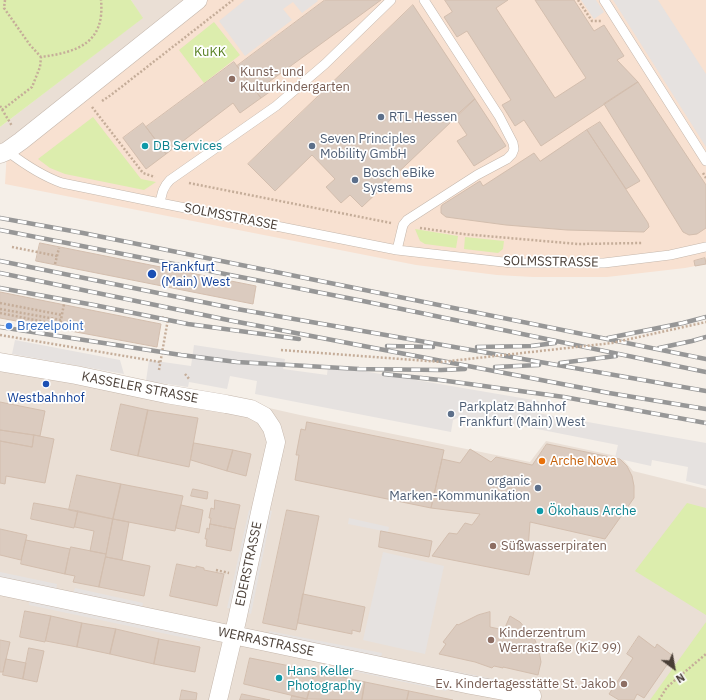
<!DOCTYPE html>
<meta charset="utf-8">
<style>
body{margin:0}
#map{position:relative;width:706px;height:700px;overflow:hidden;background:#f5efe8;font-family:"IBM Plex Sans",sans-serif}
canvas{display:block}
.north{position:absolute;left:654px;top:648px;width:40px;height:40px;-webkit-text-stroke:3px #fff;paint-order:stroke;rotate:148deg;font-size:11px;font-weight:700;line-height:16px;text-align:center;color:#493e36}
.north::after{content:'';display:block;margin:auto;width:14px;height:18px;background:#493e36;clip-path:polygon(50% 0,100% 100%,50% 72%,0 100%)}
</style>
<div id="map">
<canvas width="706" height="700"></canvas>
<div class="north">N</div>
</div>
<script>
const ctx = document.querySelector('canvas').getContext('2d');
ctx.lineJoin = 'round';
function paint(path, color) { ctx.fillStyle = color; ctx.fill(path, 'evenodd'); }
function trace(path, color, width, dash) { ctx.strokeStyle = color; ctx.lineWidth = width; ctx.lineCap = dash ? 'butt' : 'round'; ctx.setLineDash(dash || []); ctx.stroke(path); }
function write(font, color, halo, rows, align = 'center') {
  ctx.font = font + ' "IBM Plex Sans",sans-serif'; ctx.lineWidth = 3.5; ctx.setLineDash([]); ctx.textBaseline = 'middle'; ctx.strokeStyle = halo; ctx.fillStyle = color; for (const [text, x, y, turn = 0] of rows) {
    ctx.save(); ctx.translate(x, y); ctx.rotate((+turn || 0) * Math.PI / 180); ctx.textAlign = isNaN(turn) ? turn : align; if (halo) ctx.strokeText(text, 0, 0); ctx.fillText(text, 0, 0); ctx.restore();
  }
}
const residential = new Path2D(`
 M 131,0 L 198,0 L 0,151 L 0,127 L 142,18 Z
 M 0,354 L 207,394 L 300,415 L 530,462 L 546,441 L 621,457 L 633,471 L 706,489 L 706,700 L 0,700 Z`);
const commercial = new Path2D(`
 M 198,0 L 706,0 L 706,264 L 685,268 L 607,277 L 533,277 L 497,275 L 416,265 L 5,184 L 7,151 Z`);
const green = new Path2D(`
 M 0,0 L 131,0 L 143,18 L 0,127 Z
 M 214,22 L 240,55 L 204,83 L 179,50 Z
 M 93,117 L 141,179 L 156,182 L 144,190 L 65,174 L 50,168 L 38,159 Z
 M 415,229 L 458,236 L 456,248 L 425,244 L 420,241 Z
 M 465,237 L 504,241 L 503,249 L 498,253 L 464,249 Z
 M 687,503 L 706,508 L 706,615 L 635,571 Z
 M 706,622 L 706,700 L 650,700 Z`);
const parking = new Path2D(`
 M 245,0 L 317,0 L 318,1 L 302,13 L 293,2 L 283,9 L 292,20 L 245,56 L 219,21 Z
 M 581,0 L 596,0 L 604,12 L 594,19 Z
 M 613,0 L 658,0 L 706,74 L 706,147 Z
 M 15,340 L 120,360 L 124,374 L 12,354 Z
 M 194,345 L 285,359 L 283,369 L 327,375 L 328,365 L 539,401 L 537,413 L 706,443 L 706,486 L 686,481 L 688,467 L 652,460 L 651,466 L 615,458 L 618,445 L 517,425 L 462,416 L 453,420 L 451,432 L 255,394 L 257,381 L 230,376 L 227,389 L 189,382 L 188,387 L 146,381 L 149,360 L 191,366 Z
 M 266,509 L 272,511 L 251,614 L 245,612 Z
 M 249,510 L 255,511 L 233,609 L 227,608 Z
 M 349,518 L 389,527 L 388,532 L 348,524 Z
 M 383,552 L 444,566 L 425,654 L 363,640 Z
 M 0,572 L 57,584 L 56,590 L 0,578 Z
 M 75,588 L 143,603 L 142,608 L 73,593 Z
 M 30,600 L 201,636 L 200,641 L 29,605 Z
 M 269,631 L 382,653 L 381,658 L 268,636 Z
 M 335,662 L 448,686 L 446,691 L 334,667 Z
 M 408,662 L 534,687 L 531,691 L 407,667 Z`);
const building = new Path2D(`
 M 325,0 L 381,0 L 266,84 L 271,91 L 261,98 L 237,66 Z
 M 445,0 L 508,0 L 496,8 L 555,98 L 586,78 L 535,0 L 574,0 L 594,31 L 604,25 L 624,56 L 617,60 L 638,82 L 541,146 L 524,120 L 515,126 L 502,105 L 511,100 L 467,31 L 457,37 L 444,17 L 452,12 Z
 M 413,5 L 475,99 L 362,207 L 350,195 L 341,203 L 326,187 L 335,179 L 312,155 L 275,191 L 248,164 Z
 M 234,62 L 261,98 L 240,113 L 233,103 L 166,154 L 146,127 Z
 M 638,82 L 706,185 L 706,228 L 697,234 L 689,235 L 683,232 L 604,104 Z
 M 475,99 L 506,146 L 474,166 L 457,141 L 467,135 L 455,117 Z
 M 600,122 L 640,181 L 626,189 L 587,130 Z
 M 143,123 L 166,154 L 146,169 L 123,138 Z
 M 587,130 L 648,223 L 649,227 L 644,232 L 567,230 L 506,225 L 446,217 L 441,213 L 441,207 L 442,205 L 480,181 L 483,186 L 534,153 L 540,161 Z
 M 40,243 L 256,286 L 253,304 L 36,261 Z
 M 705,258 L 706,264 L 695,266 L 694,261 Z
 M 0,292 L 161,324 L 157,347 L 0,318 Z
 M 0,402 L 45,411 L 40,436 L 0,430 Z
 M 121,404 L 148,410 L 138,456 L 111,450 Z
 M 148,410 L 198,418 L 189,467 L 138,456 Z
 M 307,422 L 444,450 L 431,508 L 295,480 L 299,455 L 296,455 L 301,429 L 305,430 Z
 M 0,430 L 34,435 L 32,447 L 0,441 Z
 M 34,435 L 54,439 L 45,483 L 6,476 L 5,484 L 0,483 L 0,441 L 32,447 Z
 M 194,443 L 233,450 L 227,471 L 191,460 Z
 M 547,444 L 620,459 L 627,466 L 632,476 L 634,486 L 634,498 L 605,539 L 530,522 L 528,549 L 534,551 L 529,575 L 432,556 L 449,533 L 457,534 L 465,523 L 472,525 L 480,514 L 431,508 L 442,459 L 460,463 L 470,449 L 491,462 L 496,457 L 532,465 Z
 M 233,450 L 251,454 L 246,476 L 227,471 Z
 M 77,475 L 121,484 L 113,519 L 69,510 Z
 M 121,484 L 183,496 L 175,531 L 113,519 Z
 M 193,489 L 208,492 L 207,499 L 191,496 Z
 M 215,500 L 240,505 L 235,529 L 210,524 L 211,518 L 209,518 L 211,508 L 214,509 Z
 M 34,503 L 78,511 L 74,528 L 31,519 Z
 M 181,505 L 203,510 L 199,533 L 176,528 Z
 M 287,510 L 319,516 L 296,630 L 263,623 Z
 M 78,511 L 113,519 L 106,554 L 90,551 L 94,531 L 75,527 Z
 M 113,519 L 129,522 L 122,560 L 106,557 Z
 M 210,524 L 235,529 L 231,551 L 206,546 L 207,539 L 205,539 L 207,528 L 209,529 Z
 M 0,529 L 27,535 L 21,560 L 0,555 Z
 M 381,531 L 432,541 L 429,557 L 379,547 Z
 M 26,540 L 70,549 L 65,574 L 21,564 Z
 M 71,547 L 106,554 L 99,587 L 73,582 L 75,576 L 65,574 Z
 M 106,557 L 150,566 L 144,596 L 99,587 Z
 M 177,564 L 196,568 L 196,566 L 204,568 L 204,570 L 224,574 L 217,606 L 170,596 Z
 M 303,594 L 365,607 L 360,632 L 352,630 L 352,634 L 298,623 Z
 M 25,611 L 51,616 L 45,642 L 20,637 Z
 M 490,612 L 490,627 L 504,630 L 510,616 L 520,622 L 535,640 L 539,651 L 541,662 L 538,675 L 503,667 L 503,668 L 494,666 L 492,668 L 475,662 L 439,654 L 446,644 L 443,642 L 457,624 L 458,625 L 478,615 Z
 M 51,616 L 82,623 L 77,647 L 46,641 Z
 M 82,623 L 116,629 L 110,654 L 77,647 Z
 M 116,629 L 159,639 L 154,664 L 110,654 Z
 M 639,636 L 655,648 L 657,644 L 673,656 L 644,698 L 637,694 L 634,700 L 619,700 L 609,694 L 633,658 L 627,654 Z
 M 159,639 L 200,647 L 195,672 L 154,664 Z
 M 0,640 L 10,642 L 3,672 L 0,672 Z
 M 29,648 L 44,651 L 37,682 L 23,679 Z
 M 250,658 L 315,671 L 307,699 L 244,684 Z
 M 6,659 L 26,663 L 23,679 L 3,675 Z
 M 315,671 L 365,682 L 362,700 L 307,699 Z
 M 365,682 L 409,691 L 407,700 L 362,700 Z
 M 182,690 L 197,693 L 196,700 L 180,700 Z
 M 409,691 L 453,700 L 407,700 Z
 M 242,694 L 270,700 L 240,700 Z
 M 292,696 L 307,699 L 307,700 L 291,700 Z`);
const path = new Path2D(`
 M 5,0 L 4,8 L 30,45 L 41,57
 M 578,0 L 592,21 L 602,21
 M 102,101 L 111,95 L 233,0
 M 0,106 L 12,126
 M 92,107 L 143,173 L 155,177
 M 2,110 L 32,87 L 40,67 L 41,57 C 78,52 105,43 101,0
 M 703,173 L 706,178
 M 189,183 L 391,223
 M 420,228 L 463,234 L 578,244 L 643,243
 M 12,247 L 57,256
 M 55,264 L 59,248
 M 0,303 L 62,315
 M 0,309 L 61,320
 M 0,313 L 60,325
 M 59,330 L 64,304
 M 0,335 L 160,362
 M 159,370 L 168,319 L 161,317
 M 185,374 L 190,380
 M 216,570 L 229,573
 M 659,700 L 667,687 L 706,654`);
const lane = new Path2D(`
 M 604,0 L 706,161
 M 7,151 C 24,164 42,176 62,183 L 160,203 L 397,250 L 512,263 L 604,263 L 670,255 L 706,247
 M 160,203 C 162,193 163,187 170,180 L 276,106 L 325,64 L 391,0
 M 397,250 L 403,225 L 407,220 L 477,175 L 507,159 L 512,154 L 514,149 L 513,143 L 499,116 L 424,0`);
const street = new Path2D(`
 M 0,154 L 7,151 L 21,141 L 198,0
 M 0,362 L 76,375 L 166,394 L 226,404 L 251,409 L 264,416 L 272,428 L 276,442 L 261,508 L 237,620 L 218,700
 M 0,586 L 471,685 L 532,696`);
const rail = new Path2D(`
 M 0,218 L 83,233 L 706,359
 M 0,230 L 363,301 L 706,372
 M 0,261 L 237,309 L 706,391
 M 0,273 L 233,321 L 609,393 L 706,409
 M 0,288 L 94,305 L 188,324 L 299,339
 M 0,327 L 181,355 L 237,362 L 359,369 L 441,370 L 465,369
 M 608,338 L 683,323 L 706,317
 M 387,346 L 433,347
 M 477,347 L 531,346 L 555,343
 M 659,348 L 692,341 L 706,337
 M 560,363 L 616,356
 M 495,367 L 539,365
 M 384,374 L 440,380 L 564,397 L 706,423`);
const pathBridge = new Path2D(`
 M 281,350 L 441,362 L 612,343 L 706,322`);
const markers = [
 [232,79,4,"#8d6e63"],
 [381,117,4,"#5c6f8a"],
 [145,146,4,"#0f9aa8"],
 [312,146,4,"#5c6f8a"],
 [355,180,4,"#5c6f8a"],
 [152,274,5,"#1a4fb4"],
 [9,326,4,"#3f7fe0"],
 [46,384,4,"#1a4fb4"],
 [451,414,4,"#5c6f8a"],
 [542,461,4,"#e8710a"],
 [538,488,4,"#5c6f8a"],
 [540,511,4,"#0f9aa8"],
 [493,546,4,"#8d6e63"],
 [491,640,4,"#8d6e63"],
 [279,678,4,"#0f9aa8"],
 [624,684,4,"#8d6e63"]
];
const parkNames = [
 ["KuKK",210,52]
];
const educationNames = [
 ["Kunst- und",240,72],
 ["Kulturkindergarten",240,87],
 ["Süßwasserpiraten",501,546],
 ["Kinderzentrum",499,633],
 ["Werrastraße (KiZ 99)",499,648],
 ["Ev. Kindertagesstätte St. Jakob",616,684,"right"]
];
const serviceNames = [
 ["RTL Hessen",389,117],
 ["Seven Principles",320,139],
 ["Mobility GmbH",320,154],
 ["Bosch eBike",363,173],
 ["Systems",363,188],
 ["Parkplatz Bahnhof",459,407],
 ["Frankfurt (Main) West",459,422],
 ["organic",530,481,"right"],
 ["Marken-Kommunikation",530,496,"right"]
];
const cultureNames = [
 ["DB Services",153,146],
 ["Ökohaus Arche",548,511],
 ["Hans Keller",287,671],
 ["Photography",287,686]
];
const streetNames = [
 ["SOLMSSTRASSE",231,217,11],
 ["SOLMSSTRASSE",551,262,1],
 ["KASSELER STRASSE",140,388,11],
 ["EDERSTRASSE",249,564,-78],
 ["WERRASTRASSE",266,642,12]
];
const transitNames = [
 ["Frankfurt",161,267],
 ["(Main) West",161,282],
 ["Westbahnhof",46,398,"center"]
];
const shopNames = [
 ["Brezelpoint",17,326]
];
const foodNames = [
 ["Arche Nova",550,461]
];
paint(residential, '#eadfd5');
paint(commercial, '#f8e1d1');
paint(green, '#dcedad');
paint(parking, '#e6e2e0');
paint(building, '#dbcbbf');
trace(building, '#d3beae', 1);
trace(lane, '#c5b7ac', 10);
trace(street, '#c5b7ac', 19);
trace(path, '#c5ad99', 2.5, [2, 2]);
trace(lane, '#fff', 9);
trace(street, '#fff', 18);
trace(rail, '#979797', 4.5);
trace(rail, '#fff', 3, [9]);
trace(pathBridge, '#c5ad99', 2.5, [2, 2]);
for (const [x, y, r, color] of markers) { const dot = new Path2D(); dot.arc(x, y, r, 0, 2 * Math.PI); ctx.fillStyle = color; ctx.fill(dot); trace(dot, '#fff', 1.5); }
write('13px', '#588123', '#fff', parkNames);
write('13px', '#785e54', '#fff', educationNames, 'left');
write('13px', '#4e5e75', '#fff', serviceNames, 'left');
write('13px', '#0d838f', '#fff', cultureNames, 'left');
write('13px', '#493e36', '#fff', streetNames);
write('13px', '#164399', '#fff', transitNames, 'left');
write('13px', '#366cbe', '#fff', shopNames, 'left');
write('13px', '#c56008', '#fff', foodNames, 'left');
</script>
